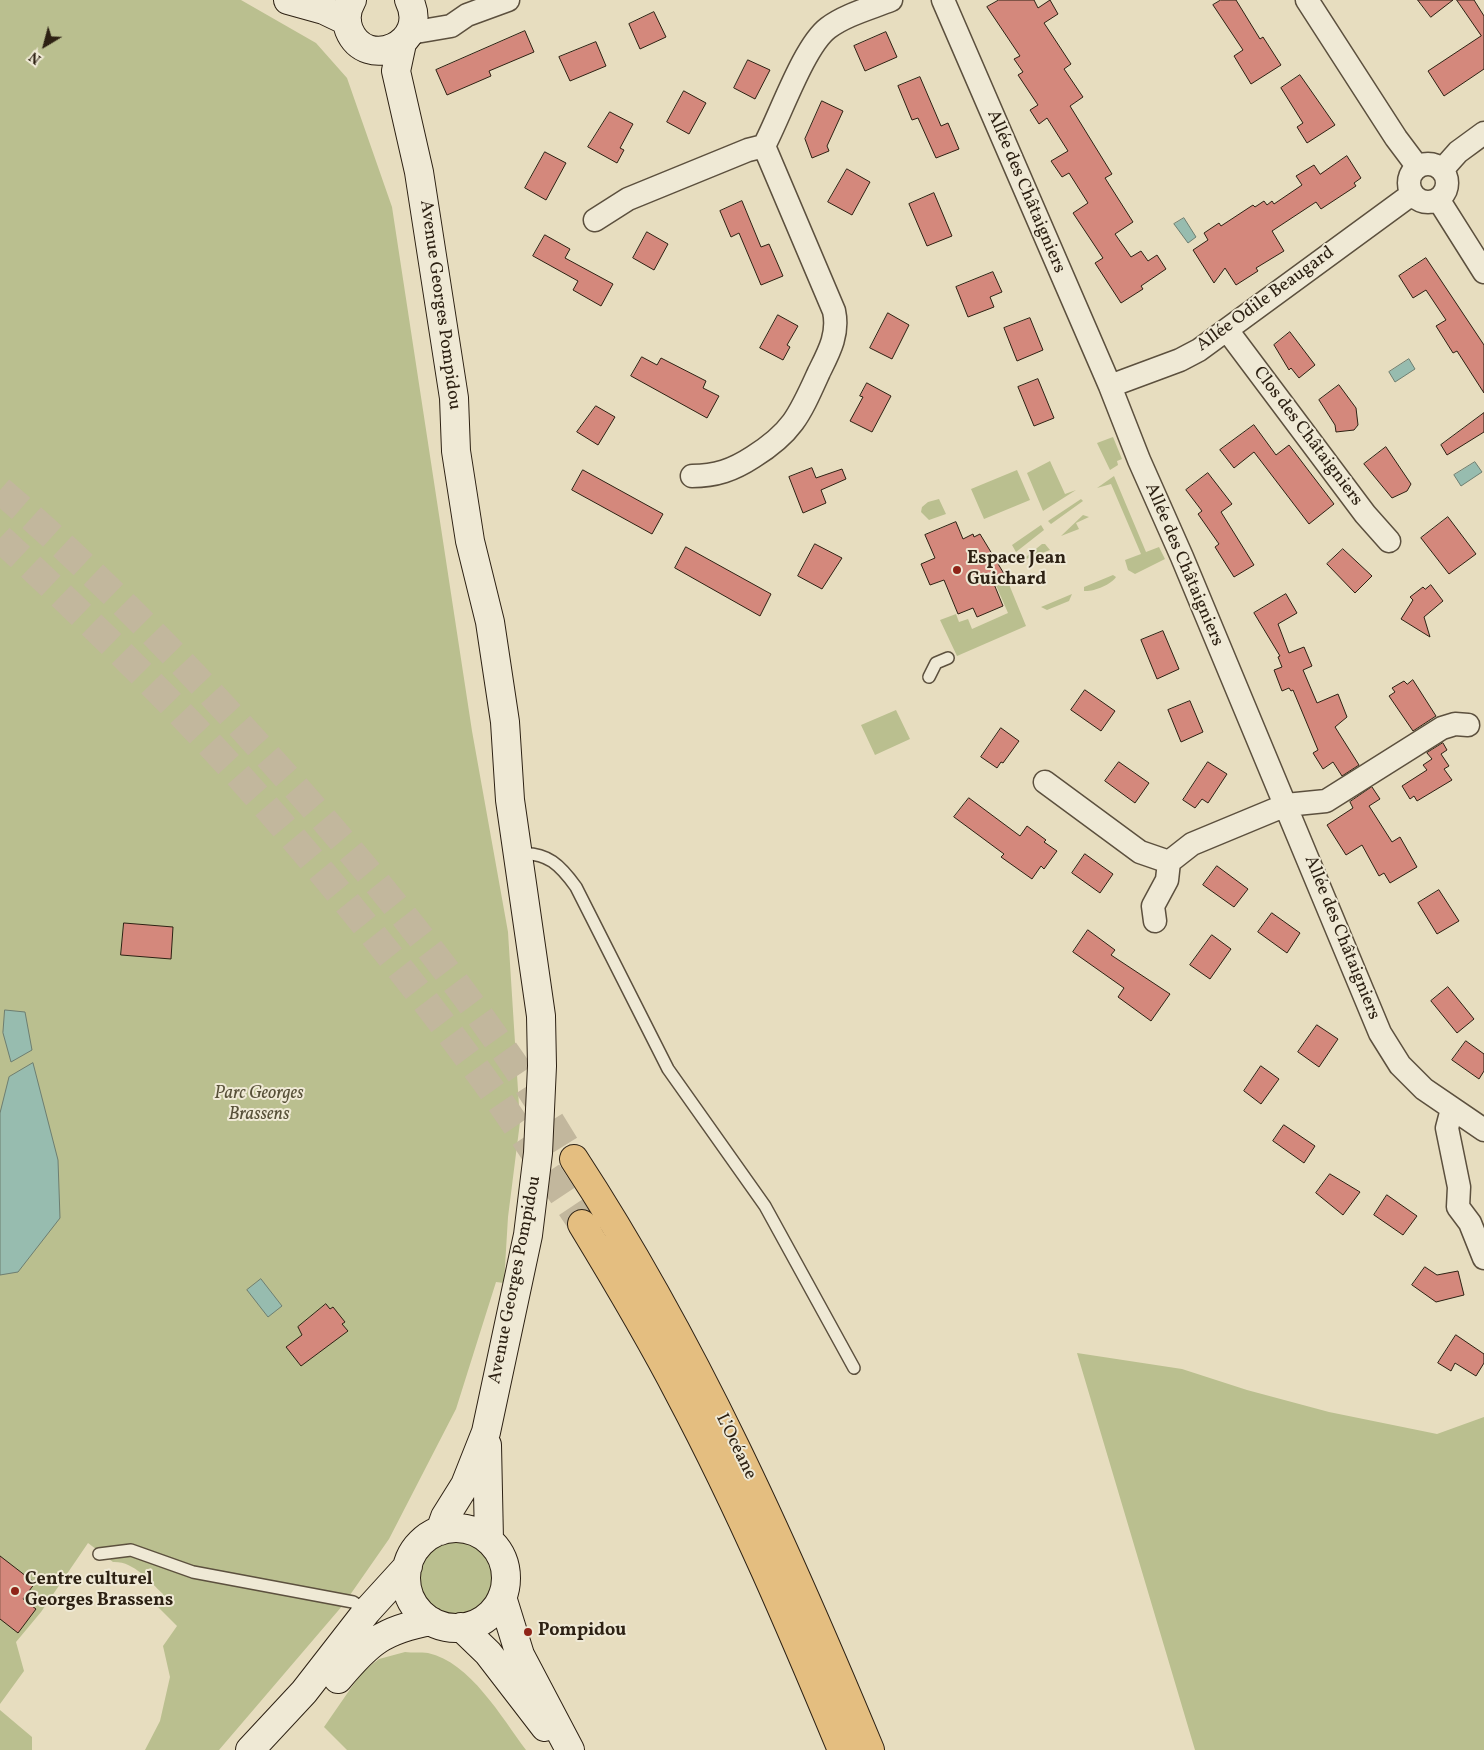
<!DOCTYPE html>
<meta charset="utf-8">
<style>
body{margin:0}
#map{position:relative;width:1484px;height:1750px;overflow:hidden;background:#e7ddbf;font-family:Vollkorn,serif}
canvas{display:block}
.north{position:absolute;left:20px;top:20px;width:50px;height:50px;-webkit-text-stroke:4px #efe9d5;paint-order:stroke;rotate:217deg;font-size:14px;font-weight:700;line-height:20px;text-align:center;color:#2d2113}
.north::after{content:'';display:block;margin:auto;width:18px;height:22px;background:#2d2113;clip-path:polygon(50% 0,100% 100%,50% 72%,0 100%)}
</style>
<div id="map">
<canvas width="1484" height="1750"></canvas>
<div class="north">N</div>
</div>
<script>
const ctx = document.querySelector('canvas').getContext('2d');
ctx.lineJoin = 'round';
function paint(path, color) { ctx.fillStyle = color; ctx.fill(path, 'evenodd'); }
function trace(path, color, width, dash) { ctx.strokeStyle = color; ctx.lineWidth = width; ctx.lineCap = dash ? 'butt' : 'round'; ctx.setLineDash(dash || []); ctx.stroke(path); }
function write(font, color, halo, rows, align = 'center') {
  ctx.font = font + ' Vollkorn,serif'; ctx.lineWidth = 4; ctx.setLineDash([]); ctx.textBaseline = 'middle'; ctx.strokeStyle = halo; ctx.fillStyle = color; for (const [text, x, y, turn = 0] of rows) {
    ctx.save(); ctx.translate(x, y); ctx.rotate((+turn || 0) * Math.PI / 180); ctx.textAlign = isNaN(turn) ? turn : align; if (halo) ctx.strokeText(text, 0, 0); ctx.fillText(text, 0, 0); ctx.restore();
  }
}
const green = new Path2D(`
 M 0,0 L 241,0 L 316,43 L 347,78 L 392,207 L 472,731 L 508,932 L 520,1122 L 508,1217 L 504,1283 L 496,1282 L 456,1409 L 389,1539 L 343,1605 L 219,1750 L 145,1750 L 160,1721 L 170,1677 L 163,1646 L 177,1626 L 158,1607 L 163,1594 C 149,1581 134,1561 113,1562 L 88,1543 L 41,1612 L 16,1642 L 24,1671 L 0,1704 Z
 M 1113,437 L 1122,459 L 1117,461 L 1118,465 L 1110,470 L 1097,443 Z
 M 1050,461 L 1065,494 L 1076,490 L 1043,511 L 1027,473 Z
 M 1017,470 L 1030,500 L 984,519 L 971,489 Z
 M 1114,476 L 1146,552 L 1159,547 L 1165,559 L 1135,574 L 1128,570 L 1125,560 L 1141,554 L 1111,484 L 1097,488 Z
 M 939,499 L 946,514 L 929,520 L 921,512 L 922,507 L 928,502 Z
 M 1081,499 L 1083,501 L 1051,524 L 1048,521 Z
 M 1083,515 L 1089,517 L 1076,523 L 1079,529 L 1061,536 Z
 M 1041,525 L 1044,530 L 1016,552 L 1012,545 Z
 M 1042,544 L 1045,544 L 1050,550 L 1021,561 Z
 M 1113,575 L 1116,577 C 1111,585 1093,592 1084,591 L 1084,587 Z
 M 1006,577 L 1026,626 L 957,656 L 940,620 L 956,614 L 959,622 L 968,619 L 972,629 L 1008,613 L 995,583 Z
 M 1072,594 L 1069,601 L 1047,610 L 1041,607 Z
 M 896,710 L 910,739 L 875,755 L 861,725 Z
 M 1077,1353 L 1182,1369 L 1247,1390 L 1329,1412 L 1437,1434 L 1484,1417 L 1484,1750 L 1195,1750 Z
 M415 1576a39 39 0 1 1 78 0a39 39 0 1 1-78 0Z
 M 405,1652 C 412,1653 421,1652 428,1653 C 470,1662 502,1718 526,1750 L 347,1750 L 324,1727 L 362,1672 L 379,1659 Z
 M 0,1710 L 32,1737 L 32,1750 L 0,1750 Z`);
const water = new Path2D(`
 M 1184,218 L 1196,237 L 1188,243 L 1174,224 Z
 M 1409,359 L 1415,369 L 1395,382 L 1389,372 Z
 M 1475,462 L 1482,472 L 1461,486 L 1454,475 Z
 M 5,1010 L 25,1012 L 32,1050 L 11,1062 L 3,1033 Z
 M 33,1063 L 58,1160 L 60,1218 L 18,1272 L 0,1275 L 0,1113 L 9,1077 Z
 M 261,1279 L 282,1306 L 268,1317 L 247,1290 Z`);
const building = new Path2D(`
 M 999,0 L 1034,0 L 1038,8 L 1050,0 L 1058,14 L 1044,23 L 1071,64 L 1064,69 L 1083,97 L 1070,106 L 1112,174 L 1105,178 L 1133,222 L 1115,234 L 1131,257 L 1141,251 L 1148,261 L 1157,255 L 1166,269 L 1141,286 L 1143,289 L 1121,303 L 1095,263 L 1103,258 L 1073,213 L 1088,203 L 1069,173 L 1062,177 L 1051,161 L 1068,151 L 1047,118 L 1039,124 L 1030,110 L 1038,105 L 1018,75 L 1023,72 L 1014,59 L 1020,56 L 987,7 Z
 M 1221,0 L 1236,0 L 1260,39 L 1263,37 L 1281,65 L 1251,84 L 1234,56 L 1243,50 L 1213,5 Z
 M 1418,0 L 1453,0 L 1431,17 Z
 M 1457,0 L 1474,0 L 1484,16 L 1484,69 L 1444,96 L 1428,71 L 1481,36 Z
 M 654,12 L 666,37 L 640,49 L 629,24 Z
 M 525,31 L 534,52 L 489,71 L 491,76 L 447,95 L 436,70 Z
 M 886,32 L 897,57 L 865,71 L 854,46 Z
 M 596,42 L 606,66 L 570,81 L 559,57 Z
 M 748,60 L 770,70 L 755,99 L 734,88 Z
 M 1300,75 L 1335,125 L 1307,143 L 1297,127 L 1303,123 L 1281,88 Z
 M 920,77 L 941,126 L 948,123 L 959,149 L 936,158 L 918,118 L 912,120 L 898,86 Z
 M 684,91 L 706,103 L 689,134 L 667,122 Z
 M 822,101 L 843,111 L 827,146 L 829,151 L 812,158 L 805,139 Z
 M 610,112 L 633,124 L 620,148 L 624,150 L 617,163 L 588,147 Z
 M 545,152 L 566,163 L 546,200 L 525,188 Z
 M 1347,156 L 1361,178 L 1354,183 L 1356,186 L 1321,209 L 1316,202 L 1272,231 L 1284,251 L 1256,268 L 1258,271 L 1236,285 L 1225,268 L 1214,283 L 1193,250 L 1208,240 L 1204,233 L 1219,223 L 1221,226 L 1253,205 L 1255,207 L 1264,201 L 1267,205 L 1272,201 L 1274,204 L 1302,185 L 1296,176 L 1314,165 L 1320,174 Z
 M 847,169 L 870,182 L 852,215 L 828,202 Z
 M 934,193 L 952,236 L 927,246 L 909,204 Z
 M 742,201 L 761,247 L 769,244 L 783,276 L 761,285 L 739,233 L 731,237 L 720,211 Z
 M 647,232 L 668,244 L 654,270 L 633,258 Z
 M 545,235 L 570,249 L 565,258 L 613,284 L 601,306 L 573,290 L 578,281 L 533,256 Z
 M 1426,258 L 1484,345 L 1484,393 L 1457,351 L 1453,353 L 1436,326 L 1446,320 L 1426,290 L 1413,298 L 1399,276 Z
 M 993,272 L 1002,292 L 990,297 L 994,307 L 968,317 L 956,287 Z
 M 888,313 L 909,325 L 892,359 L 870,348 Z
 M 778,315 L 798,326 L 787,345 L 790,347 L 783,360 L 760,348 Z
 M 1030,318 L 1043,350 L 1017,361 L 1004,328 Z
 M 1290,332 L 1315,365 L 1299,378 L 1291,368 L 1289,370 L 1274,345 Z
 M 642,357 L 657,365 L 661,358 L 706,381 L 703,388 L 719,396 L 707,418 L 631,376 Z
 M 1038,379 L 1054,418 L 1034,426 L 1018,387 Z
 M 867,383 L 891,396 L 872,432 L 850,421 L 863,397 L 860,396 Z
 M 1339,385 L 1356,408 L 1358,425 L 1354,430 L 1336,432 L 1335,425 L 1319,400 Z
 M 596,406 L 615,417 L 598,445 L 577,432 Z
 M 1484,413 L 1484,432 L 1447,455 L 1441,445 Z
 M 1254,425 L 1276,455 L 1289,445 L 1334,504 L 1309,524 L 1254,452 L 1234,468 L 1220,450 Z
 M 1386,447 L 1411,484 L 1407,491 L 1392,498 L 1364,464 Z
 M 812,468 L 816,478 L 842,469 L 846,479 L 821,490 L 826,503 L 803,513 L 789,477 Z
 M 583,470 L 663,514 L 652,534 L 572,490 Z
 M 1208,473 L 1232,504 L 1221,512 L 1254,565 L 1234,577 L 1215,547 L 1219,544 L 1198,514 L 1202,511 L 1186,490 Z
 M 1448,517 L 1476,554 L 1449,574 L 1421,538 Z
 M 956,522 L 963,539 L 973,534 L 974,537 L 980,534 L 1006,577 L 994,584 L 1003,606 L 977,617 L 973,608 L 958,614 L 944,580 L 930,585 L 921,564 L 935,558 L 925,535 Z
 M 815,544 L 842,558 L 822,589 L 798,576 Z
 M 686,547 L 771,594 L 760,616 L 675,568 Z
 M 1343,549 L 1372,576 L 1355,593 L 1327,564 Z
 M 1431,585 L 1443,601 L 1424,617 L 1430,637 L 1401,619 L 1413,600 L 1410,597 L 1423,587 L 1425,589 Z
 M 1286,594 L 1297,613 L 1278,624 L 1289,653 L 1304,647 L 1312,666 L 1303,670 L 1317,703 L 1338,694 L 1347,717 L 1335,727 L 1359,765 L 1342,776 L 1333,762 L 1323,769 L 1313,753 L 1318,750 L 1293,690 L 1291,691 L 1289,688 L 1282,691 L 1274,670 L 1282,667 L 1278,657 L 1280,656 L 1254,613 Z
 M 1163,631 L 1179,669 L 1157,679 L 1141,640 Z
 M 1413,680 L 1436,716 L 1413,731 L 1389,696 L 1395,692 L 1392,688 L 1404,681 L 1407,684 Z
 M 1085,690 L 1115,711 L 1101,731 L 1071,710 Z
 M 1190,701 L 1203,732 L 1181,742 L 1168,710 Z
 M 1001,728 L 1019,741 L 1003,763 L 1001,762 L 997,768 L 981,757 Z
 M 1443,743 L 1447,750 L 1441,754 L 1449,766 L 1444,769 L 1452,780 L 1417,801 L 1414,796 L 1410,799 L 1402,786 L 1427,770 L 1423,765 L 1432,759 L 1427,753 Z
 M 1119,762 L 1149,783 L 1135,803 L 1105,781 Z
 M 1208,762 L 1227,774 L 1208,803 L 1202,799 L 1195,808 L 1183,800 Z
 M 1372,787 L 1380,799 L 1369,806 L 1392,842 L 1400,837 L 1417,867 L 1390,883 L 1384,873 L 1379,876 L 1362,845 L 1346,855 L 1327,825 L 1353,808 L 1350,802 Z
 M 969,798 L 1020,836 L 1027,826 L 1046,840 L 1044,842 L 1057,851 L 1044,869 L 1041,866 L 1032,879 L 1001,857 L 1004,854 L 954,817 Z
 M 1085,854 L 1113,874 L 1100,893 L 1072,873 Z
 M 1217,866 L 1248,889 L 1234,907 L 1203,885 Z
 M 1439,890 L 1459,921 L 1437,934 L 1418,903 Z
 M 1272,913 L 1300,933 L 1287,953 L 1258,932 Z
 M 124,923 L 173,927 L 171,959 L 121,955 Z
 M 1088,930 L 1115,950 L 1111,955 L 1170,994 L 1151,1021 L 1118,997 L 1124,988 L 1073,952 Z
 M 1212,935 L 1231,949 L 1210,979 L 1190,965 Z
 M 1448,987 L 1474,1019 L 1457,1033 L 1431,1001 Z
 M 1317,1025 L 1338,1039 L 1319,1067 L 1298,1052 Z
 M 1466,1041 L 1484,1054 L 1484,1071 L 1479,1079 L 1452,1060 Z
 M 1261,1066 L 1279,1079 L 1261,1104 L 1244,1091 Z
 M 1284,1125 L 1315,1146 L 1304,1163 L 1273,1141 Z
 M 1330,1174 L 1360,1192 L 1343,1215 L 1316,1193 Z
 M 1387,1195 L 1417,1216 L 1403,1235 L 1374,1215 Z
 M 1425,1267 L 1437,1275 L 1458,1271 L 1464,1295 L 1436,1302 L 1412,1285 Z
 M 326,1304 L 330,1309 L 333,1307 L 345,1322 L 342,1324 L 348,1331 L 301,1366 L 286,1347 L 302,1335 L 298,1327 Z
 M 1456,1335 L 1484,1354 L 1484,1363 L 1476,1376 L 1455,1363 L 1451,1371 L 1438,1363 Z
 M 0,1556 L 35,1583 L 23,1599 L 36,1609 L 18,1633 L 0,1619 Z`);
const highwayTunnel = new Path2D(`
 M 0,490 C 91,568 176,654 256,743 C 344,840 429,942 504,1050 C 529,1085 551,1123 574,1159
 M 0,538 C 98,629 195,723 283,826 C 351,906 418,989 480,1074 C 516,1123 548,1174 582,1224`);
const lane = new Path2D(`
 M 929,677 L 936,663 L 948,658
 M 519,854 C 547,851 561,866 576,887 L 668,1069 L 765,1206 L 854,1368
 M 99,1554 L 131,1550 L 193,1572 L 353,1602 L 367,1611`);
const street = new Path2D(`
 M 943,0 L 1110,386 L 1139,460 L 1182,557 L 1380,1033 L 1400,1065 L 1424,1089 L 1484,1130
 M 1307,0 L 1396,138 L 1417,166
 M 410,33 L 451,26 L 467,15 L 508,0
 M 764,146 C 780,116 804,46 828,28 C 845,15 871,8 891,0
 M1409 183a19 19 0 1 1 38 0a19 19 0 1 1-38 0Z
 M 1442,170 L 1458,152 L 1484,133
 M 1438,199 L 1484,272
 M 595,220 L 628,199 L 748,150 L 764,146 L 834,311 C 839,334 829,352 819,372 C 800,414 793,432 753,457 C 733,470 716,476 692,476
 M 1227,330 L 1365,514 L 1389,541
 M 1110,386 L 1180,360 L 1199,350 L 1412,194
 M 1045,782 L 1140,852 L 1169,862 L 1192,844 L 1286,805 L 1326,801 L 1442,728 L 1455,724 L 1468,725
 M 1155,921 L 1153,906 L 1167,880 L 1169,862
 M 1452,1109 L 1447,1128 L 1459,1187 L 1458,1207 L 1470,1223 L 1484,1258`);
const secondary = new Path2D(`
 M 288,0 L 324,10 L 347,21
 M 352,0 C 346,10 345,20 349,30 C 366,72 431,44 409,0
 M 402,43 L 396,71 L 419,172 L 454,398 L 456,451 L 470,541 L 490,622 L 505,722 L 510,800 L 541,1016 L 542,1066 L 538,1153 L 528,1235 L 486,1432 L 465,1485 L 445,1517 L 440,1531
 M 487,1445 L 489,1540
 M406 1578a50 50 0 1 1 100 0a50 50 0 1 1-100 0Z
 M 502,1597 L 520,1655 L 570,1750
 M 461,1627 L 488,1653 L 545,1727
 M 338,1679 C 369,1642 383,1630 431,1621
 M 250,1750 L 304,1692 L 367,1611 L 408,1566`);
const highway = new Path2D(`
 M 574,1159 C 695,1344 785,1546 870,1750
 M 582,1224 C 616,1280 650,1337 680,1395 C 741,1510 792,1630 842,1750`);
const markers = [
 [957,570,5,"#8f2418"],
 [15,1591,5,"#8f2418"],
 [528,1632,5,"#8f2418"]
];
const streetNames = [
 ["Allée des Châtaigniers",1025,192,67],
 ["Allée Odile Beaugard",1266,300,-36],
 ["Avenue Georges Pompidou",439,305,82],
 ["Clos des Châtaigniers",1307,437,53],
 ["Allée des Châtaigniers",1183,565,67],
 ["Allée des Châtaigniers",1341,938,68],
 ["Avenue Georges Pompidou",516,1280,-79],
 ["L’Océane",735,1447,64]
];
const poiNames = [
 ["Espace Jean",967,560],
 ["Guichard",967,581],
 ["Centre culturel",25,1581],
 ["Georges Brassens",25,1602],
 ["Pompidou",538,1632]
];
const parkNames = [
 ["Parc Georges",259,1095],
 ["Brassens",259,1116]
];
paint(green, '#babf8f');
paint(water, '#97bcaf');
trace(water, '#6d7e71', 1);
paint(building, '#d4887c');
trace(building, '#2d2113', 1);
trace(highwayTunnel, '#c2b79d', 28, [28, 14]);
trace(lane, '#5c503e', 14);
trace(street, '#5c503e', 25);
trace(secondary, '#2d2113', 30);
trace(highway, '#2d2113', 30);
trace(lane, '#efe9d5', 11);
trace(street, '#efe9d5', 22);
trace(secondary, '#efe9d5', 28);
trace(highway, '#e4be80', 28);
for (const [x, y, r, color] of markers) { const dot = new Path2D(); dot.arc(x, y, r, 0, 2 * Math.PI); ctx.fillStyle = color; ctx.fill(dot); trace(dot, '#efe9d5', 2); }
write('18px', '#2d2113', '#efe9d5', streetNames);
write('bold 18px', '#2d2113', '#efe9d5', poiNames, 'left');
write('italic 18px', '#575038', '#efe9d5', parkNames);
</script>
